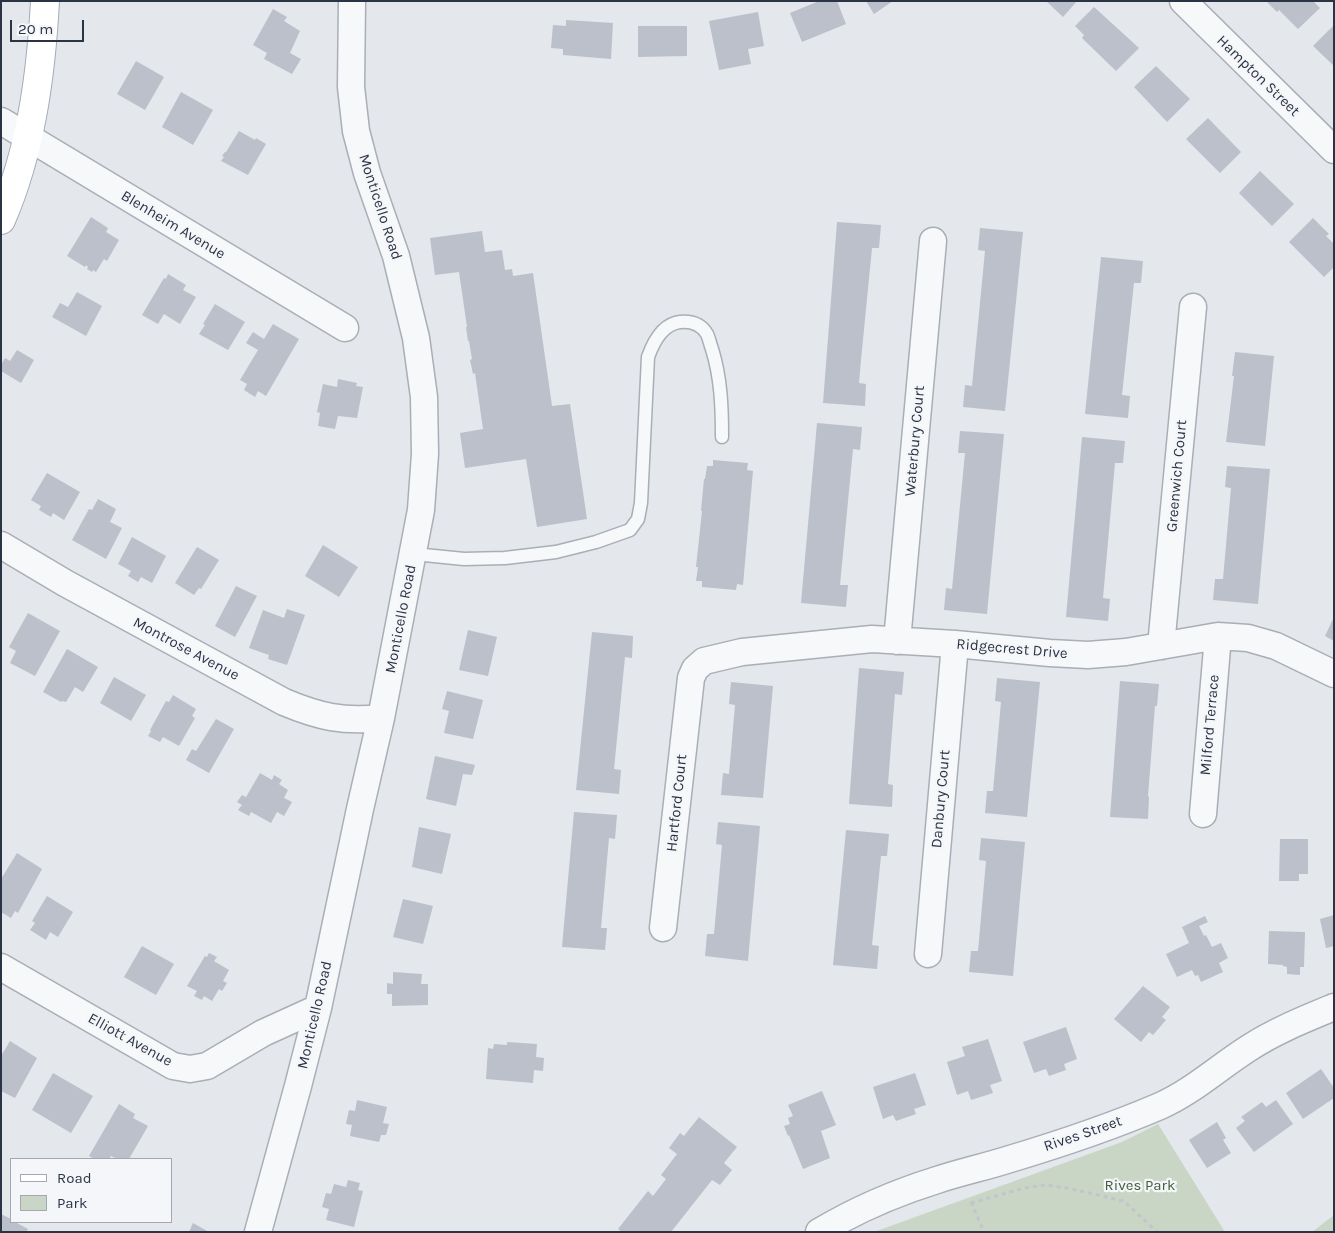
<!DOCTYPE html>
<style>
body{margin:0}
#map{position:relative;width:1335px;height:1233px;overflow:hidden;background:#e4e7ec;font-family:Karla,sans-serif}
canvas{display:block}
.frame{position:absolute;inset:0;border:2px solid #2b3445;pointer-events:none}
.legend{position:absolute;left:10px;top:1158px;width:162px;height:65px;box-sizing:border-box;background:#f4f6f9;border:1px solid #a4a8b1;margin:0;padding:6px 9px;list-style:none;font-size:15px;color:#2b3445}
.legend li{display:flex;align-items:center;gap:10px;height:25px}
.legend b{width:25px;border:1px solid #a4a8b1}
.scale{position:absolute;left:10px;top:20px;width:74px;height:22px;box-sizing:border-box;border:2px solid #2b3445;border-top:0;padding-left:6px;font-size:15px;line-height:18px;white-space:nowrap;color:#2b3445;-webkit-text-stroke:4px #f4f6f9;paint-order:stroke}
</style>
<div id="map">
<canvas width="1335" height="1233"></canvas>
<div class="frame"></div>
<ul class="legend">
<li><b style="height:6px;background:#fff"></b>Road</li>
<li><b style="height:14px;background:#c9d6c5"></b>Park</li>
</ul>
<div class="scale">20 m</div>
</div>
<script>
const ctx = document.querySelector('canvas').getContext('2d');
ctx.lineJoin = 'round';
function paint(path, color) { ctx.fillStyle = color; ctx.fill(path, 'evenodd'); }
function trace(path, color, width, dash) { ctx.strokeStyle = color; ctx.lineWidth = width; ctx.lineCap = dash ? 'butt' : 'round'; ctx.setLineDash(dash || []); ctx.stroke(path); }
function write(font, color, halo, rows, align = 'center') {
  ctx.font = font + ' Karla,sans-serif'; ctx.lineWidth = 4.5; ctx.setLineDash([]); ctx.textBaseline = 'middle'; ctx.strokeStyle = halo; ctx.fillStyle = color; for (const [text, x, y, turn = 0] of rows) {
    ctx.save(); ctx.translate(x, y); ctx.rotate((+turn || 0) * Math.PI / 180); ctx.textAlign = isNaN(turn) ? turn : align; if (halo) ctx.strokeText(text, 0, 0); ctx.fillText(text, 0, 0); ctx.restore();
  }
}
const green = new Path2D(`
 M 1158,1124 L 1225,1232 L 874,1232 L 1122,1142 Z
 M 1334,1215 L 1334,1232 L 1312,1232 Z`);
const building = new Path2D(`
 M 819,1 L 837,1 L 846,24 L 802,42 L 790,13 Z
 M 866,1 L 893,1 L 874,14 Z
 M 1046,1 L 1077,1 L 1063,17 Z
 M 1266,1 L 1313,1 L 1320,8 L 1298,29 L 1279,10 L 1277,12 Z
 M 1094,7 L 1139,48 L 1116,71 L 1082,38 L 1084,35 L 1075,26 Z
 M 273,9 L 287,17 L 284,21 L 300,31 L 290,53 L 301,59 L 292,74 L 264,59 L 267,53 L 253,45 Z
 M 758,12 L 764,46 L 748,49 L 751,64 L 719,70 L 709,21 Z
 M 566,20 L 613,23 L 611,59 L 563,55 L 563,49 L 551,48 L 553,25 L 566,26 Z
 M 1334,25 L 1334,66 L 1313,46 Z
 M 638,26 L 687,26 L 687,56 L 638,57 Z
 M 136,61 L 164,77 L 145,110 L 117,94 Z
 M 1156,66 L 1190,99 L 1167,122 L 1134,87 Z
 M 181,92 L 213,110 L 193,145 L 162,127 Z
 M 1208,118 L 1241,152 L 1220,173 L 1186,139 Z
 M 239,131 L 255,140 L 256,138 L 266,144 L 248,175 L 221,161 L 224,157 L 222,156 L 225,152 L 226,152 Z
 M 1260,171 L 1294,204 L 1272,226 L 1239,193 Z
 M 91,217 L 108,228 L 106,232 L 119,240 L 107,261 L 104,259 L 96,272 L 93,270 L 92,272 L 87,269 L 88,267 L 86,265 L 85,267 L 67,256 Z
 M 1313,218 L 1329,234 L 1326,236 L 1334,244 L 1334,267 L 1324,277 L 1289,242 Z
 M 837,222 L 881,225 L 879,248 L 872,248 L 861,360 L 859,383 L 866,384 L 865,406 L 823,403 Z
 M 980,228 L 1023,232 L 1005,411 L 963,407 L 965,385 L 972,386 L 985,251 L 978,250 Z
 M 482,231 L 485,252 L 502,250 L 505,270 L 512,269 L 513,276 L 533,273 L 552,406 L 570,404 L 587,519 L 537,527 L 526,459 L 465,468 L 460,433 L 483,429 L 475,373 L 473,374 L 470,360 L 472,359 L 469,341 L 468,341 L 466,327 L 467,327 L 459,272 L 435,275 L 430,238 Z
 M 1101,257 L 1143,261 L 1141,283 L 1134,283 L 1122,395 L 1130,396 L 1128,418 L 1085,414 Z
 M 168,274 L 186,285 L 183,290 L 196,297 L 180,324 L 164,314 L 158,324 L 142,315 L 164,278 L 166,279 Z
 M 77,292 L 102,306 L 86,336 L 52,317 L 60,303 L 68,307 Z
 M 215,304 L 245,322 L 228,350 L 199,334 L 205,325 L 203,324 Z
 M 273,324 L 299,339 L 266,396 L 258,391 L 255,397 L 244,390 L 247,384 L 240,380 L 258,350 L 246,343 L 253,332 L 264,339 Z
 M 17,350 L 34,360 L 21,383 L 1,371 L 1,365 L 5,358 L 10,361 Z
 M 1235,352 L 1274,356 L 1265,446 L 1226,442 L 1234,376 L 1232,376 Z
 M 338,379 L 357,383 L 356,386 L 363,387 L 357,418 L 338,416 L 335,429 L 318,426 L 320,413 L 317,412 L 323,384 L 337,387 Z
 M 817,423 L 862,427 L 860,450 L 853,449 L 840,585 L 848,585 L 846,607 L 801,603 Z
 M 960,431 L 1004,434 L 987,614 L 944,610 L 946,588 L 952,589 L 965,453 L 958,453 Z
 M 1082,437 L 1125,441 L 1123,463 L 1115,463 L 1103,598 L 1110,599 L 1108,621 L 1066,617 Z
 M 713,460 L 748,463 L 747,470 L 753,471 L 743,585 L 737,584 L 736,590 L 702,587 L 702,581 L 696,581 L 698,567 L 696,567 L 702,511 L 701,511 L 704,479 L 705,479 L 707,466 L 713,466 Z
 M 1227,466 L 1270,469 L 1258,604 L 1213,600 L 1215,579 L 1223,579 L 1231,488 L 1225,487 Z
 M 47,473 L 80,492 L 64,520 L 53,513 L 51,517 L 39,510 L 41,506 L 31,500 Z
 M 98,499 L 116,509 L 110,522 L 122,528 L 106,559 L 72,540 L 89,509 L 92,510 Z
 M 132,537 L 166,556 L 152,583 L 141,577 L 138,582 L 128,576 L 131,571 L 118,564 Z
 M 323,545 L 358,567 L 339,597 L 305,576 Z
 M 197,547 L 219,560 L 201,589 L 199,588 L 194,595 L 175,583 Z
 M 236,586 L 257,596 L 235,637 L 215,626 Z
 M 287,609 L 305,615 L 287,665 L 268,659 L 269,655 L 249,648 L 263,610 L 284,618 Z
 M 28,613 L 60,631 L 35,676 L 10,663 L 16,651 L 9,647 Z
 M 1334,617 L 1334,641 L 1325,636 Z
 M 468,630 L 497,637 L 488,676 L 459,670 Z
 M 592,632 L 633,636 L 632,658 L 625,657 L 614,769 L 621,770 L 619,794 L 576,790 Z
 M 67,649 L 98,667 L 83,692 L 75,687 L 66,702 L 62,701 L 61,702 L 43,692 Z
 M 859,668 L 904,672 L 902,695 L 895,694 L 888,784 L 893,785 L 892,807 L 849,804 Z
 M 114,677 L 146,695 L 131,721 L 100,703 Z
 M 997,678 L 1040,682 L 1027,817 L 985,813 L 987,791 L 993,791 L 1001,702 L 995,701 Z
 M 1120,681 L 1159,684 L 1157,706 L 1155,706 L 1148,796 L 1149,797 L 1148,819 L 1110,817 Z
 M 731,682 L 773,686 L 763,798 L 721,795 L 723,773 L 729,774 L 735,705 L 729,704 Z
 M 447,691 L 483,700 L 473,739 L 444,733 L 449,711 L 442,709 Z
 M 173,695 L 196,709 L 192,716 L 195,718 L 179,746 L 163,737 L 160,742 L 148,736 L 151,731 L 150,730 L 166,701 L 169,702 Z
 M 216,719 L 234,729 L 209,773 L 186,760 L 192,749 L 196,751 Z
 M 435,756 L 475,765 L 472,775 L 463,774 L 456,806 L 426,799 Z
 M 260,773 L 272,780 L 274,775 L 282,780 L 279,784 L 288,790 L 284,798 L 292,802 L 284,816 L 277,812 L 271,823 L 251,812 L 249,816 L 238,810 L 242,805 L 237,802 L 242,795 L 246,797 Z
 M 574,812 L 617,815 L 615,839 L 609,838 L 601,928 L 607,928 L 605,950 L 562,947 Z
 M 718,822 L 760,826 L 748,961 L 705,956 L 707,934 L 714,934 L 722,845 L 716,844 Z
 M 419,827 L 451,834 L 442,874 L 412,867 Z
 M 846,830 L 889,834 L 887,856 L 881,856 L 872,945 L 879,946 L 877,969 L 833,965 Z
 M 981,838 L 1025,842 L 1013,976 L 969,972 L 971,951 L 978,951 L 986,861 L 979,860 Z
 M 1280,839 L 1308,839 L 1308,874 L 1299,874 L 1299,881 L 1279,881 Z
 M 17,853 L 42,869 L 18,913 L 15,911 L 11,918 L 1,912 L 1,879 Z
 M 47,896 L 73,912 L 58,937 L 50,932 L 46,940 L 30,930 L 35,923 L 32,921 Z
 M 403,899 L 433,906 L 423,944 L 393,937 Z
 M 1334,915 L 1334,946 L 1326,948 L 1320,919 Z
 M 1205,916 L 1208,922 L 1199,926 L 1204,936 L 1206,935 L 1212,947 L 1221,943 L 1228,958 L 1219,963 L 1223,972 L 1201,982 L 1198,975 L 1195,976 L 1192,970 L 1177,977 L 1166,954 L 1189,943 L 1182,927 Z
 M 1269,931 L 1305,932 L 1304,967 L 1300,967 L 1300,975 L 1287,974 L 1287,967 L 1283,966 L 1283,965 L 1268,964 Z
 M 142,946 L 174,964 L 156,995 L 124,977 Z
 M 209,953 L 217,957 L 214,961 L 229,970 L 223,981 L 227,983 L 222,991 L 219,989 L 212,1001 L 204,996 L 202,1000 L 194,996 L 197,991 L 187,986 L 205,956 L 207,957 Z
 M 393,972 L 422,974 L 421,984 L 428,984 L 428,1005 L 392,1006 L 392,994 L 387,994 L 387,983 L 393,984 Z
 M 1143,986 L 1170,1007 L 1162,1017 L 1166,1020 L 1153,1035 L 1149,1032 L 1141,1042 L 1114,1019 Z
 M 1066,1027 L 1077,1059 L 1064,1064 L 1066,1070 L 1049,1076 L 1046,1069 L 1034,1073 L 1023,1042 Z
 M 988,1039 L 1002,1081 L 990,1085 L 993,1093 L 971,1100 L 968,1091 L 957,1095 L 947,1062 L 965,1056 L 962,1047 Z
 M 10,1041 L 37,1058 L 15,1098 L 1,1091 L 1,1056 Z
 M 507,1042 L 537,1044 L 536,1057 L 544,1058 L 543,1071 L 534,1070 L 533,1083 L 486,1079 L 488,1048 L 493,1049 L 494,1044 L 507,1045 Z
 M 1321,1069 L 1334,1088 L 1334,1098 L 1303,1119 L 1286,1093 Z
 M 53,1073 L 93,1096 L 71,1133 L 32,1110 Z
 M 915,1073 L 926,1105 L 914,1109 L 916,1114 L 896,1121 L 893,1115 L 883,1119 L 873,1087 Z
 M 822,1091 L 836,1125 L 821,1131 L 830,1158 L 803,1169 L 789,1135 L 788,1136 L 784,1126 L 790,1124 L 788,1118 L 793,1116 L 788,1105 Z
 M 357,1100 L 387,1107 L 383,1123 L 389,1124 L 386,1135 L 381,1135 L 379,1142 L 350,1136 L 352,1125 L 346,1124 L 349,1110 L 355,1111 Z
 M 1276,1100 L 1293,1124 L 1254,1152 L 1236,1128 L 1245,1121 L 1241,1117 L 1262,1102 L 1266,1107 Z
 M 119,1104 L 135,1114 L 133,1118 L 148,1126 L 129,1159 L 117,1159 L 111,1156 L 109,1159 L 94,1159 L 89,1156 Z
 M 699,1117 L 737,1147 L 724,1163 L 732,1170 L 720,1185 L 712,1180 L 671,1232 L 622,1232 L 618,1229 L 648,1191 L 653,1196 L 666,1179 L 661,1175 L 677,1154 L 669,1148 L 680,1133 L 684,1136 Z
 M 1217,1122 L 1226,1138 L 1223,1140 L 1231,1153 L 1207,1168 L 1189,1140 Z
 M 348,1180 L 360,1183 L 358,1190 L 363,1191 L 354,1227 L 326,1220 L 329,1209 L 322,1207 L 326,1193 L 331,1194 L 334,1184 L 346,1187 Z
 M 1,1214 L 11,1219 L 11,1222 L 15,1222 L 28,1229 L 26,1232 L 1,1232 Z
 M 193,1223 L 209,1232 L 189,1232 Z`);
const path = new Path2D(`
 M 971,1202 L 984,1232
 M 971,1203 L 1024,1188 L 1047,1185 L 1072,1189 L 1124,1201 L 1157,1232`);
const service = new Path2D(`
 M 414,554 L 464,559 L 505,558 L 556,552 L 596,542 L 630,530 L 638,519 L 641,503 L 648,357 C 653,343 662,324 680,322 C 691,321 701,324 707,334 C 709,338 710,344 712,349 C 721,378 722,407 722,437`);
const minor = new Path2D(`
 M 1183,1 L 1334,150
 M 1,121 L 345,328
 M 1,545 L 65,583 L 284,702 C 320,717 343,722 381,718
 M 897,641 L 933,241
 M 1161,646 L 1193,307
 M 1203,814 L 1218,636
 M 663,928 L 691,678 L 695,669 L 704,661 L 742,652 L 872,639 L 955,644 L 1050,653 L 1088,655 L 1126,652 L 1218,636 L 1248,638 L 1276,646 L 1334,674
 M 928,954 L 955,644
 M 1,967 L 173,1066 L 190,1069 L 207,1066 L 263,1033 L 318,1008
 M 258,1232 L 298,1086 L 318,1008 L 360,809 L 381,718 L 421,510 L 425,454 L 424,397 L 416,338 L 396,256 L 367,173 L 356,131 L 351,87 L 352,1
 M 819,1232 C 856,1210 895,1193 937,1180 C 961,1172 985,1167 1010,1159 C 1060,1144 1111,1127 1160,1106 C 1192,1092 1219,1067 1249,1048 C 1275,1031 1305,1019 1334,1007`);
const primary = new Path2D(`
 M 1,220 C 31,151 41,75 45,1`);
const streetNames = [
 ["Hampton Street",1258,76,44],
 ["Monticello Road",380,207,72],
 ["Blenheim Avenue",173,225,31],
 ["Waterbury Court",915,441,-85],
 ["Greenwich Court",1177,476,-85],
 ["Monticello Road",401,619,-79],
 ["Montrose Avenue",186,649,28],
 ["Ridgecrest Drive",1012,649,5],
 ["Milford Terrace",1210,725,-85],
 ["Danbury Court",941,799,-85],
 ["Hartford Court",677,803,-84],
 ["Monticello Road",315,1015,-77],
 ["Elliott Avenue",130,1040,29],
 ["Rives Street",1083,1134,-19]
];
const parkNames = [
 ["Rives Park",1140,1186]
];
paint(green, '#c9d6c5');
paint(building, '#bbc0ca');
trace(service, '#a9aeb7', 15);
trace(minor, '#a9aeb7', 29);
trace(primary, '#a3abb8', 30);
trace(path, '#c2c5cb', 3, [4, 4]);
trace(service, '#f7f8fa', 12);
trace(minor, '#f7f8fa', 26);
trace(primary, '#fff', 28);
write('15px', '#2b3445', '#f4f6f9', streetNames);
write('15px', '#3f6138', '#f4f6f9', parkNames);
</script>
